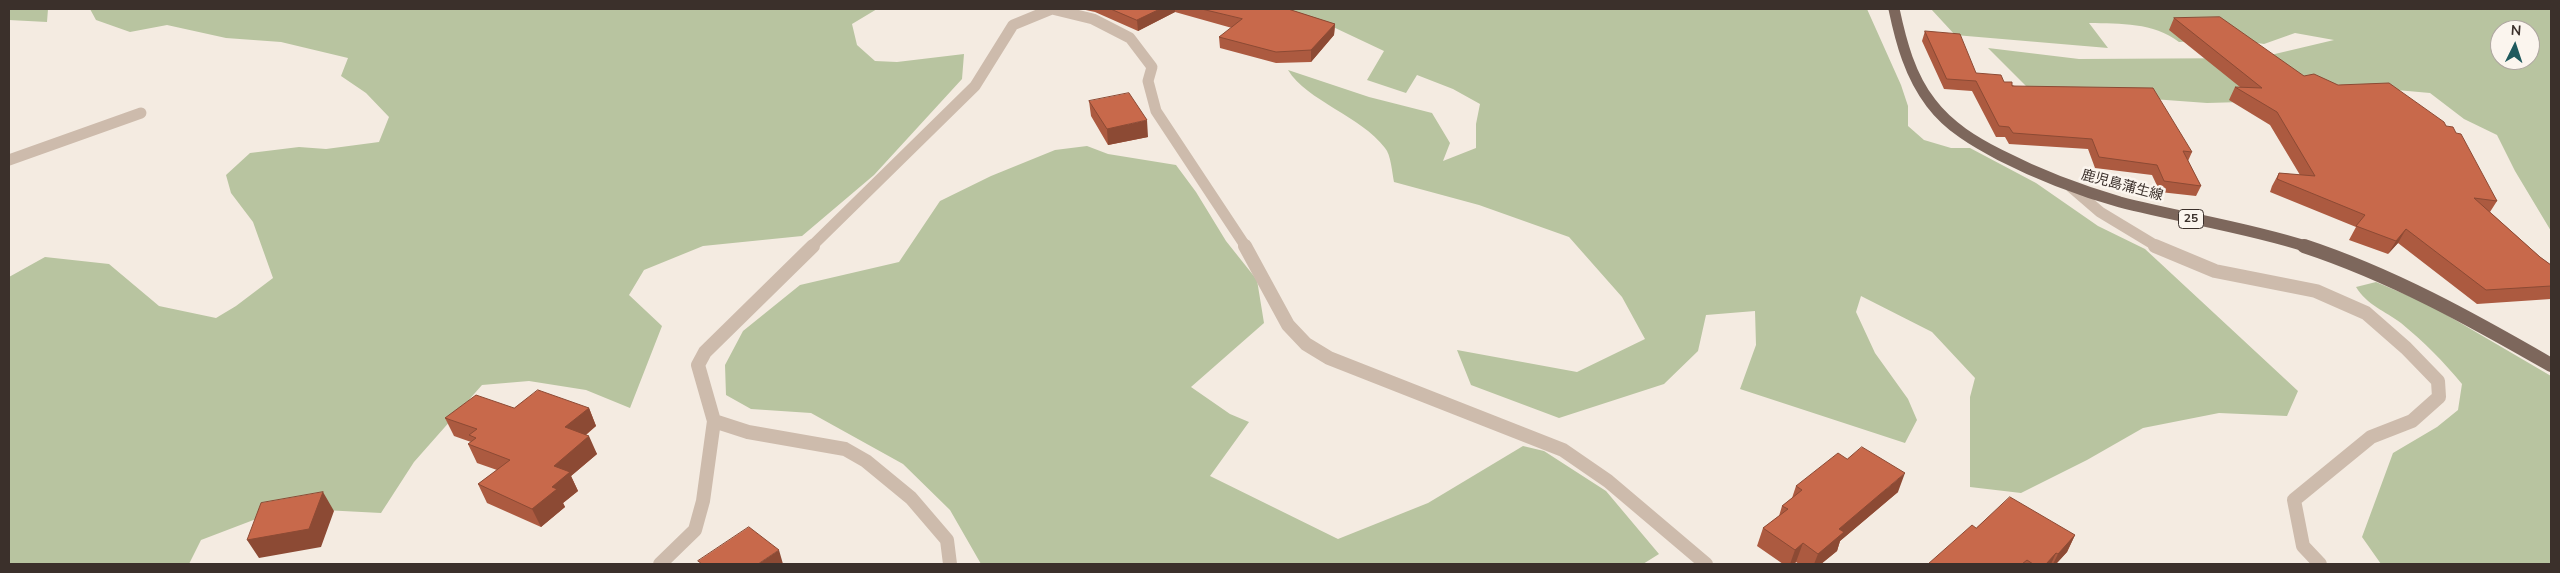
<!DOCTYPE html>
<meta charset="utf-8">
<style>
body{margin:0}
#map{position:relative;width:2560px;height:573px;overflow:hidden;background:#f4ebe1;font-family:"Nunito Sans",sans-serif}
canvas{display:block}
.frame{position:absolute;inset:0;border:10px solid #3b302b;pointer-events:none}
.north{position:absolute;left:2490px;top:20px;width:50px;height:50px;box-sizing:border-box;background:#fbf5ee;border:1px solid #aea6a0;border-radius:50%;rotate:4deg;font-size:14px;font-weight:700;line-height:20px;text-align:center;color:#3b302b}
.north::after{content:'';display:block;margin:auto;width:18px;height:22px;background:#1f5a5e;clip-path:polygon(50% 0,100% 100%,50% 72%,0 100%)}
</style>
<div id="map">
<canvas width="2560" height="573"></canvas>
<div class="frame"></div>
<div class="north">N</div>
</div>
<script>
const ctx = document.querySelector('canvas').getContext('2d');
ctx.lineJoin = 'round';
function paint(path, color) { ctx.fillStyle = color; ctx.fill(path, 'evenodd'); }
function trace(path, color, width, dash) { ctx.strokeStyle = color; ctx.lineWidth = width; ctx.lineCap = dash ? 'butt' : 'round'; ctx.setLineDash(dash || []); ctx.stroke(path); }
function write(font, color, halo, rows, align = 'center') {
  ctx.font = font + ' "Nunito Sans","Noto Sans JP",sans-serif'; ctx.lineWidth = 5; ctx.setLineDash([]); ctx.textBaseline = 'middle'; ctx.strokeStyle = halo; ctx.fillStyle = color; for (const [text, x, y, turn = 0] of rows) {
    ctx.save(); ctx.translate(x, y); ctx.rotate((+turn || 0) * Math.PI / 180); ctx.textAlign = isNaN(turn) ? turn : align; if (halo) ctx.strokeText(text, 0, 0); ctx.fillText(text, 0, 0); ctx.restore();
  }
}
const green = new Path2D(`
 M 9,9 L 48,9 L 47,22 L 9,20 Z
 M 90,9 L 877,9 L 852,24 L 857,45 L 875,61 L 897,62 L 964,54 L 962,79 L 874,175 L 802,236 L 703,246 L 644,270 L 629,295 L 662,326 L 630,408 L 586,390 L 529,381 L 482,385 L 414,462 L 381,513 L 285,508 L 201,540 L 189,564 L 9,564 L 9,277 L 45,257 L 109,264 L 159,306 L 216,318 L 236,306 L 273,278 L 253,222 L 231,193 L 226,175 L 250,153 L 299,147 L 326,149 L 379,142 L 389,117 L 366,93 L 341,76 L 348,58 L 281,42 L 226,38 L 167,25 L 130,32 L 96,20 Z
 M 1274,9 L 1867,9 L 1901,85 L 1908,106 L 1908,126 L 1924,140 L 1951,148 L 1970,148 L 2036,183 L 2098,226 L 2145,249 L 2298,391 L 2287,416 L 2219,413 L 2143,428 L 2087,460 L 2021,493 L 1970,487 L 1970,397 L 1975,378 L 1932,332 L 1861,296 L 1856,312 L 1875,353 L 1908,399 L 1917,420 L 1905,443 L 1740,389 L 1756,345 L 1755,311 L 1706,315 L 1698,351 L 1664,384 L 1559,418 L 1471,385 L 1457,350 L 1577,372 L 1645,339 L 1622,297 L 1569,237 L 1479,205 L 1394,182 C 1392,172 1391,155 1385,148 C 1361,116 1307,101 1288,70 L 1369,97 L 1432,113 L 1450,143 L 1443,161 L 1476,148 L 1476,124 L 1480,104 L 1453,89 L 1417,75 L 1406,93 L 1367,80 L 1384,51 L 1331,26 Z
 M 1931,9 L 2551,9 L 2551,231 L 2515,171 L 2497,135 L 2464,119 L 2430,93 L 2330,84 L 2278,101 L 2207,103 L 2030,90 L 1988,48 L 2079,59 L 2258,58 L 2334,40 L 2295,33 L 2264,44 L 2230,39 L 2179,42 C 2153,22 2121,24 2089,23 L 2108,48 L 1955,35 ZM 2500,30 L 2530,30 L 2530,60 L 2500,60 Z
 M 1087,146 L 1108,154 L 1176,165 L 1196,192 L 1226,241 L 1257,280 L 1264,323 L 1191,387 L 1230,414 L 1249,422 L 1210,476 L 1338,539 L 1428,503 L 1523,446 L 1544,451 L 1606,491 L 1659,554 L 1643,564 L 981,564 L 950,510 L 903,464 L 811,413 L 751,409 L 726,395 L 725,365 L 743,331 L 800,285 L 899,262 L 940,201 L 991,176 L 1055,150 Z
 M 2376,282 L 2428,304 L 2551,376 L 2551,564 L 2381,564 L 2362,537 L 2393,453 L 2437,427 L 2458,410 L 2462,384 C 2443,361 2424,342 2401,323 C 2385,311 2367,305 2356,287 Z`);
const minorFar1 = new Path2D(`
 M 9,160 L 141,113
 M 2071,187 L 2100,212 L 2158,247
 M 811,247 L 975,86 L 1013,25 L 1052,9 L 1093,19 L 1130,38 L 1152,67 L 1148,81 L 1156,111 L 1246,247`);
const minor = new Path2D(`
 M 813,246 L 705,352 L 698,365 L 714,421 L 748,432 L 845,449 L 866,461 L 911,498 L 947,540 L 950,564
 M 1245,246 L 1288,325 L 1306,344 L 1329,358 L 1563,450 L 1608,481 L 1706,564
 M 2155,246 L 2215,271 L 2316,291 L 2366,313 L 2406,348 L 2438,381 L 2439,397 L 2412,421 L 2371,437 L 2294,500 L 2303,546 L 2320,564
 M 660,564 L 695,530 L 703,501 L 714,421`);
const majorFar1 = new Path2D(`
 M 1894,9 C 1901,42 1910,76 1931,103 C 1949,127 1975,142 2000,155 C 2039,175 2078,190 2120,202 C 2182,218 2246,227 2308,247`);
const major = new Path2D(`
 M 2304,246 C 2392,275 2471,319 2551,365`);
const wall = new Path2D(`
 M 1081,9 L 1288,9 L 1335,24 L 1334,35 L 1311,62 L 1276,63 L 1220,48 L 1219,37 L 1232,28 L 1175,12 L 1138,31 L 1095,12 Z
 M 2174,18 L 2304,76 L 2338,85 L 2446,126 L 2456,133 L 2497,201 L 2490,212 L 2540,257 L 2551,265 L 2551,299 L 2477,304 L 2398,243 L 2388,254 L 2349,240 L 2356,227 L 2270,192 L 2272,186 L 2279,173 L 2300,175 L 2270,125 L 2229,100 L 2235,87 L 2240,87 L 2169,30 Z
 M 1925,31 L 1976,73 L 2004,82 L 2192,152 L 2188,161 L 2201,186 L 2196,196 L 2160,192 L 2152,175 L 2095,168 L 2088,149 L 2009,144 L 2005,137 L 1996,137 L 1972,91 L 1944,89 L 1922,41 Z
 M 1089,101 L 1148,137 L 1108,145 L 1091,116 Z
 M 589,408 L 596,426 L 586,435 L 597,454 L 571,476 L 578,491 L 563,503 L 565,507 L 541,527 L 487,503 L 478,484 L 497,470 L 477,463 L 468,444 L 471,442 L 454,436 L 445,418 Z
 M 1796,486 L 1898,492 L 1840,541 L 1837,551 L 1821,564 L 1799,564 L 1796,562 L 1794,564 L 1783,564 L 1757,546 L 1763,528 L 1779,516 L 1782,506 L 1792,498 Z
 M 1976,528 L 2075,535 L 2067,552 L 2056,564 L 1928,564 Z`);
const shadedWall = new Path2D(`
 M 1160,9 L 1175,9 L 1175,12 L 1138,31 L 1137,20 Z
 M 1335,24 L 1334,35 L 1311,62 L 1311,50 Z
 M 1147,120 L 1148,137 L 1108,145 L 1107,129 Z
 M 2406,229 L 2398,243 L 2388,254 L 2396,241 Z
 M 589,408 L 596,426 L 573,445 L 565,427 Z
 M 589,436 L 597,454 L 571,476 L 578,491 L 563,503 L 565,507 L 541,527 L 532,509 L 552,487 L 554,466 Z
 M 1905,473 L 1898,492 L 1840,541 L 1837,551 L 1821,564 L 1814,564 L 1818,554 L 1839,529 Z
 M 323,492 L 334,511 L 321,547 L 259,558 L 247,540 Z
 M 2075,535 L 2067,552 L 2056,564 L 2053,564 L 2058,554 Z
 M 1803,543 L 1796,562 L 1794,564 L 1790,564 L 1795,550 Z
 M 779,550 L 783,564 L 758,564 Z
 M 2056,553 L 2051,564 L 2046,564 Z`);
const building = new Path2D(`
 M 1111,9 L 1160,9 L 1137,20 Z
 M 1202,9 L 1288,9 L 1335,24 L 1311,50 L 1276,52 L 1219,37 L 1242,19 Z
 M 2220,17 L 2304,76 L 2314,74 L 2338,85 L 2389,83 L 2444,122 L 2446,126 L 2453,127 L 2456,133 L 2461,134 L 2497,201 L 2474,198 L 2540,257 L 2551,265 L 2551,286 L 2486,290 L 2406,229 L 2396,241 L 2356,226 L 2365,215 L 2277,179 L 2279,173 L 2315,176 L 2277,112 L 2235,87 L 2262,88 L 2174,18 Z
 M 1925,31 L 1960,34 L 1976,73 L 2001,75 L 2004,82 L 2012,82 L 2012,86 L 2153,88 L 2192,152 L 2183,151 L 2201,186 L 2164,181 L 2157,165 L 2099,157 L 2092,139 L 2013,133 L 2009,127 L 1999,126 L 1976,81 L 1947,79 Z
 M 1129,93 L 1147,120 L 1107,129 L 1089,101 Z
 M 538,390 L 589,408 L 565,427 L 589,436 L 554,466 L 570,472 L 552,487 L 557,489 L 532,509 L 478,484 L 510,460 L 468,444 L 476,438 L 469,435 L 477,429 L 445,418 L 476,395 L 514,408 Z
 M 1862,447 L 1905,473 L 1839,529 L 1844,532 L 1818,554 L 1803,543 L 1795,550 L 1763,528 L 1788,509 L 1782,506 L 1802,490 L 1796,486 L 1838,453 L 1847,459 Z
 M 323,492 L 309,529 L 247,540 L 261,503 Z
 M 2010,497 L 2075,535 L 2058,554 L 2056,553 L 2046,564 L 2033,564 L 2027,560 L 2022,564 L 1928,564 L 1972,525 L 1976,528 Z
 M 749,527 L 779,550 L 758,564 L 702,564 L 698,561 Z`);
const shields = [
 [2191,219,25]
];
const shieldNames = [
 ["25",2191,219]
];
const streetNames = [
 ["鹿児島蒲生線",2122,186,15]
];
paint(green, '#b8c4a0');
trace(minorFar1, '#cdbbac', 11);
trace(minor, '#cdbbac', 14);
trace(majorFar1, '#7d675c', 11);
trace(major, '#7d675c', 14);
paint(wall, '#ac5a40');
paint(shadedWall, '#8c4a34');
paint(building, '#c8694b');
trace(building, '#8c4a34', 1);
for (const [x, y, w] of shields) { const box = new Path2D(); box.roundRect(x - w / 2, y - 9.5, w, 19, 4); ctx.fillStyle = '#fbf5ee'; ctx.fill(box); trace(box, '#3b302b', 1); }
write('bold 12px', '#3b302b', null, shieldNames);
write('14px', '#3b302b', '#fbf5ee', streetNames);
</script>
